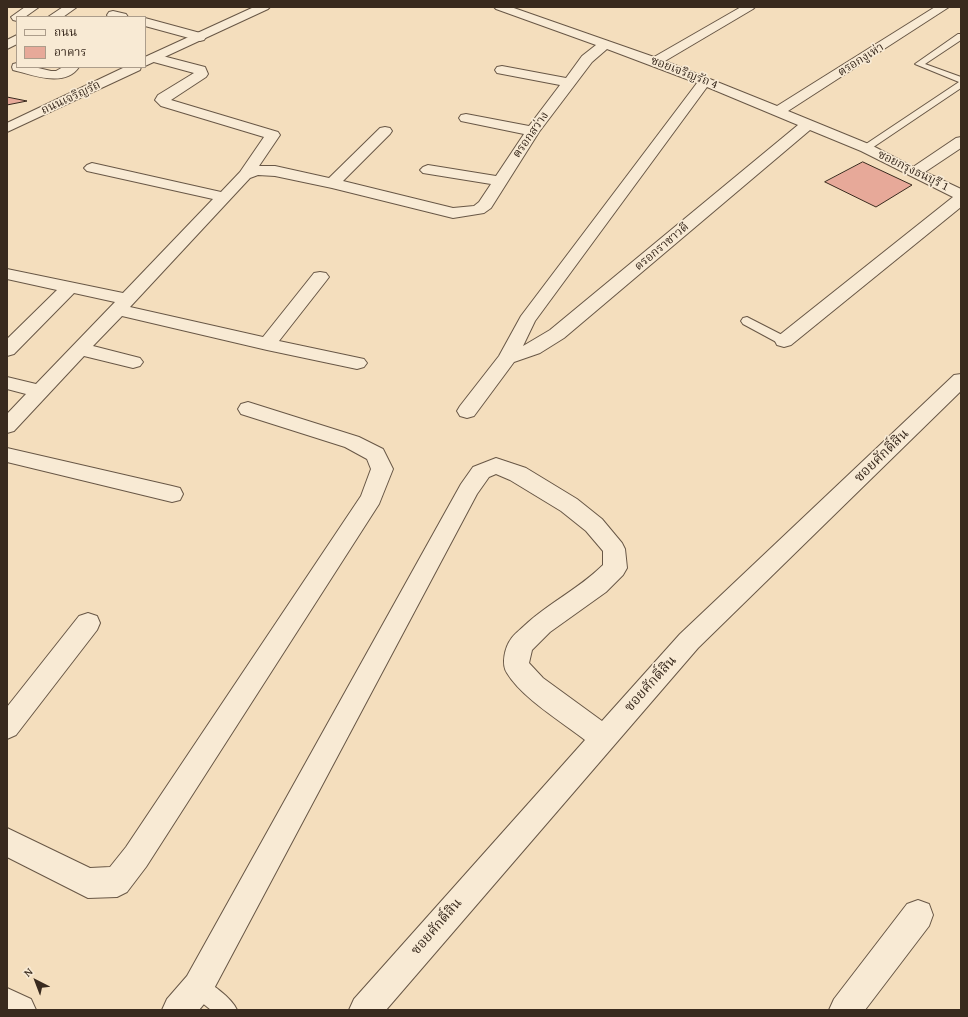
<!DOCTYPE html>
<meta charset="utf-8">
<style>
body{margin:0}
#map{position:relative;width:968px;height:1017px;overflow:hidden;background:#f4debd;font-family:"Gentium Book Plus","Noto Serif Thai",serif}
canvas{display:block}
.frame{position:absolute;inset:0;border:8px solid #392a1e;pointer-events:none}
.legend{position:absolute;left:16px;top:16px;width:130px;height:52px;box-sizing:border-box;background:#f8ead4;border:1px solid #ac9d8b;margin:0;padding:5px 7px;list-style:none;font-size:12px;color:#392a1e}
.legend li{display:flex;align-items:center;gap:8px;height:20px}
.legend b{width:20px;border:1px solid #ac9d8b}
.north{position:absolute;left:16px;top:961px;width:40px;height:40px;-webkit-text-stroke:3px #f8ead4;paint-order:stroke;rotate:318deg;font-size:11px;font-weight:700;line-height:16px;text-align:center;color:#392a1e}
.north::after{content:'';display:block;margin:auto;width:14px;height:18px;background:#392a1e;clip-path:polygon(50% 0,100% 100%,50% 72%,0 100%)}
</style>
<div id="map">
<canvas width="968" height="1017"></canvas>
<div class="frame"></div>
<ul class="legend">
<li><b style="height:5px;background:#f8ead4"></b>ถนน</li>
<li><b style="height:11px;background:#e7a999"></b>อาคาร</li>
</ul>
<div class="north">N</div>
</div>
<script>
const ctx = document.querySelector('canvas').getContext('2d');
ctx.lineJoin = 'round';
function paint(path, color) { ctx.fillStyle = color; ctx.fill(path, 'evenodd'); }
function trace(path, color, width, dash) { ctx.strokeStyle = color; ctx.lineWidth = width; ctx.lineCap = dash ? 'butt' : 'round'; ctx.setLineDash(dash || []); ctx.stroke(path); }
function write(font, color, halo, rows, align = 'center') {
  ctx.font = font + ' "Gentium Book Plus","Noto Serif Thai",serif'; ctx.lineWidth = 3.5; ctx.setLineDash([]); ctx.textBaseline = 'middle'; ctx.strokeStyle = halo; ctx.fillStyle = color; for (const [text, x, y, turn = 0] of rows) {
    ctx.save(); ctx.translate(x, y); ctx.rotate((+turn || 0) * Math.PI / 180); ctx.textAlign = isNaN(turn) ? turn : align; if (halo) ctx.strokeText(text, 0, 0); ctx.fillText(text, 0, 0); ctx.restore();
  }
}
const building = new Path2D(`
 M 7,97 L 27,101 L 7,105 Z
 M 863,162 L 912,185 L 876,207 L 825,182 Z`);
const service = new Path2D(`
 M 958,34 L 961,34 L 961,40 L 925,64 L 961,77 L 961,88 L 869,150 L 863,150 L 861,148 L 863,146 L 959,82 L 915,64 Z
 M 747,317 L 788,338 L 790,341 L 788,344 L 780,344 L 743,324 L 741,321 L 743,318 Z
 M 198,977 C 210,982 232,998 237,1010 L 211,1010 L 191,994 L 188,987 L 191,980 Z`);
const minor = new Path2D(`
 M 25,7 L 39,7 L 25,17 L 17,17 L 17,21 L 13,20 L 11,17 Z
 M 63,7 L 77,7 L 63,17 L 48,17 Z
 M 494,7 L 511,7 L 654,57 L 741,7 L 755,7 L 753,9 L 665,61 L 777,106 L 935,7 L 949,7 L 788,111 L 871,145 L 913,167 L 956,138 L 961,137 L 961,148 L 925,172 L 961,189 L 961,207 L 791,345 L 784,347 L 777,345 L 775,341 L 777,337 L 953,197 L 861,151 L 810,130 L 564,338 L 540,353 L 514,362 L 474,416 L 467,418 L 460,416 L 457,411 L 460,406 L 499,356 L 521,316 L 697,83 L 607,49 L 592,62 L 539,132 L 491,208 L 484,213 L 453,218 L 332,188 L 275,176 L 258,175 L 250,178 L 130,307 L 263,337 L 314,273 L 320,272 L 326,273 L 329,277 L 326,281 L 279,341 L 364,359 L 367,363 L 364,367 L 357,369 L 267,350 L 122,316 L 93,346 L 140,358 L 143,362 L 140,366 L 133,368 L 84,356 L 14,431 L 7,433 L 7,414 L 26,394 L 7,389 L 7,377 L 36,384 L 115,302 L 74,293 L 14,354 L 7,356 L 7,339 L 57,290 L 7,279 L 7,269 L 123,293 L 213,199 L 87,171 L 84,168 L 87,165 L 92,163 L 221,192 L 240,172 L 264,137 L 161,106 L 155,100 L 158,95 L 194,73 L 150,61 L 149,58 L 150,55 L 155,54 L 205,67 L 208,74 L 206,77 L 171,100 L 278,132 L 280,135 L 259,166 L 275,166 L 329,178 L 380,128 L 385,127 L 390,128 L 392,131 L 390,134 L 343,181 L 453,208 L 474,206 L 479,202 L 491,184 L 423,173 L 420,170 L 423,167 L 428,165 L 496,176 L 524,134 L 461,121 L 459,118 L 461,115 L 466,114 L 529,126 L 560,85 L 497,73 L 495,70 L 497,67 L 502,66 L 566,78 L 582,56 L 596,45 L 496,9 ZM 707,87 L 798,125 L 550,330 L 523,346 L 535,321 Z
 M 113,11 L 126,14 L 128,17 L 108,17 L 107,15 L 109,12 Z
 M 145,18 L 204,34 L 206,37 L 204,40 L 200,41 L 145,26 Z
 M 17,35 L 17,44 L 7,49 L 7,40 Z
 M 17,63 L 17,67 L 34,67 L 51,71 L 56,71 L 63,67 L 79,67 C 65,88 33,75 13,70 L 12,67 L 13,64 Z
 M 961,374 L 961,391 L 698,648 L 386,1010 L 349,1010 L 354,999 L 585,740 C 562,722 522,698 507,673 C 501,664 505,647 511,639 C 514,634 520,630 524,626 C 548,603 579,589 603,565 L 603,551 L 586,531 L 561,511 L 510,480 L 496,474 L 489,477 L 477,494 L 209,998 L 199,1010 L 162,1010 L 167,999 L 187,976 L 461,484 L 473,467 L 496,458 L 526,468 L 577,499 L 602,519 L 622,543 L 625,549 L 627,568 L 623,575 L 606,592 L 550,632 L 532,650 L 529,663 L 543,678 L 602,721 L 680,634 L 954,375 Z
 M 248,402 L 359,437 L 383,449 L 393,469 L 379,504 L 146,867 L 127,892 L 117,897 L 88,898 L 7,857 L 7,828 L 90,868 L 110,867 L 126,847 L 361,496 L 371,469 L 367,459 L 345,447 L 241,414 L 238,409 L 241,404 Z
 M 7,448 L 172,486 L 180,488 L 183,494 L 180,500 L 172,502 L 7,462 Z
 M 88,613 L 97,616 L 100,623 L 97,630 L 16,735 L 7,739 L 7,707 L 79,616 Z
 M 918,900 L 929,904 L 933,915 L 929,926 L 865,1010 L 829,1010 L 834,999 L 907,904 Z
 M 7,988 L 31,999 L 36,1010 L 7,1010 Z`);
const tertiary = new Path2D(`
 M 254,7 L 270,7 L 268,9 L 145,66 L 145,57 Z
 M 125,67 L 141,67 L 140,70 L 7,132 L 7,123 Z`);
const farStreetnames = [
 ["ตรอกงูเห่า",861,60,-32],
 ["ซอยเจริญรัถ 4",684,73,21],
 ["ถนนเจริญรัถ",71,98,-25],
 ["ตรอกสว่าง",531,135,-55],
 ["ซอยกรุงธนบุรี 1",913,171,26],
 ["ตรอกราชาวดี",662,247,-40]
];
const streetNames = [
 ["ซอยศักดิ์สิน",882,456,-44],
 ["ซอยศักดิ์สิน",651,684,-48],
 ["ซอยศักดิ์สิน",437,927,-49]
];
paint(building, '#e7a999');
trace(building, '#392a1e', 1);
trace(service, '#685746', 2);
trace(minor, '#685746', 2);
trace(tertiary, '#685746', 2);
paint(service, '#f8ead4');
paint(minor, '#f8ead4');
paint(tertiary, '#f8ead4');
write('12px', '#392a1e', '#f8ead4', farStreetnames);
write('14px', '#392a1e', '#f8ead4', streetNames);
</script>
